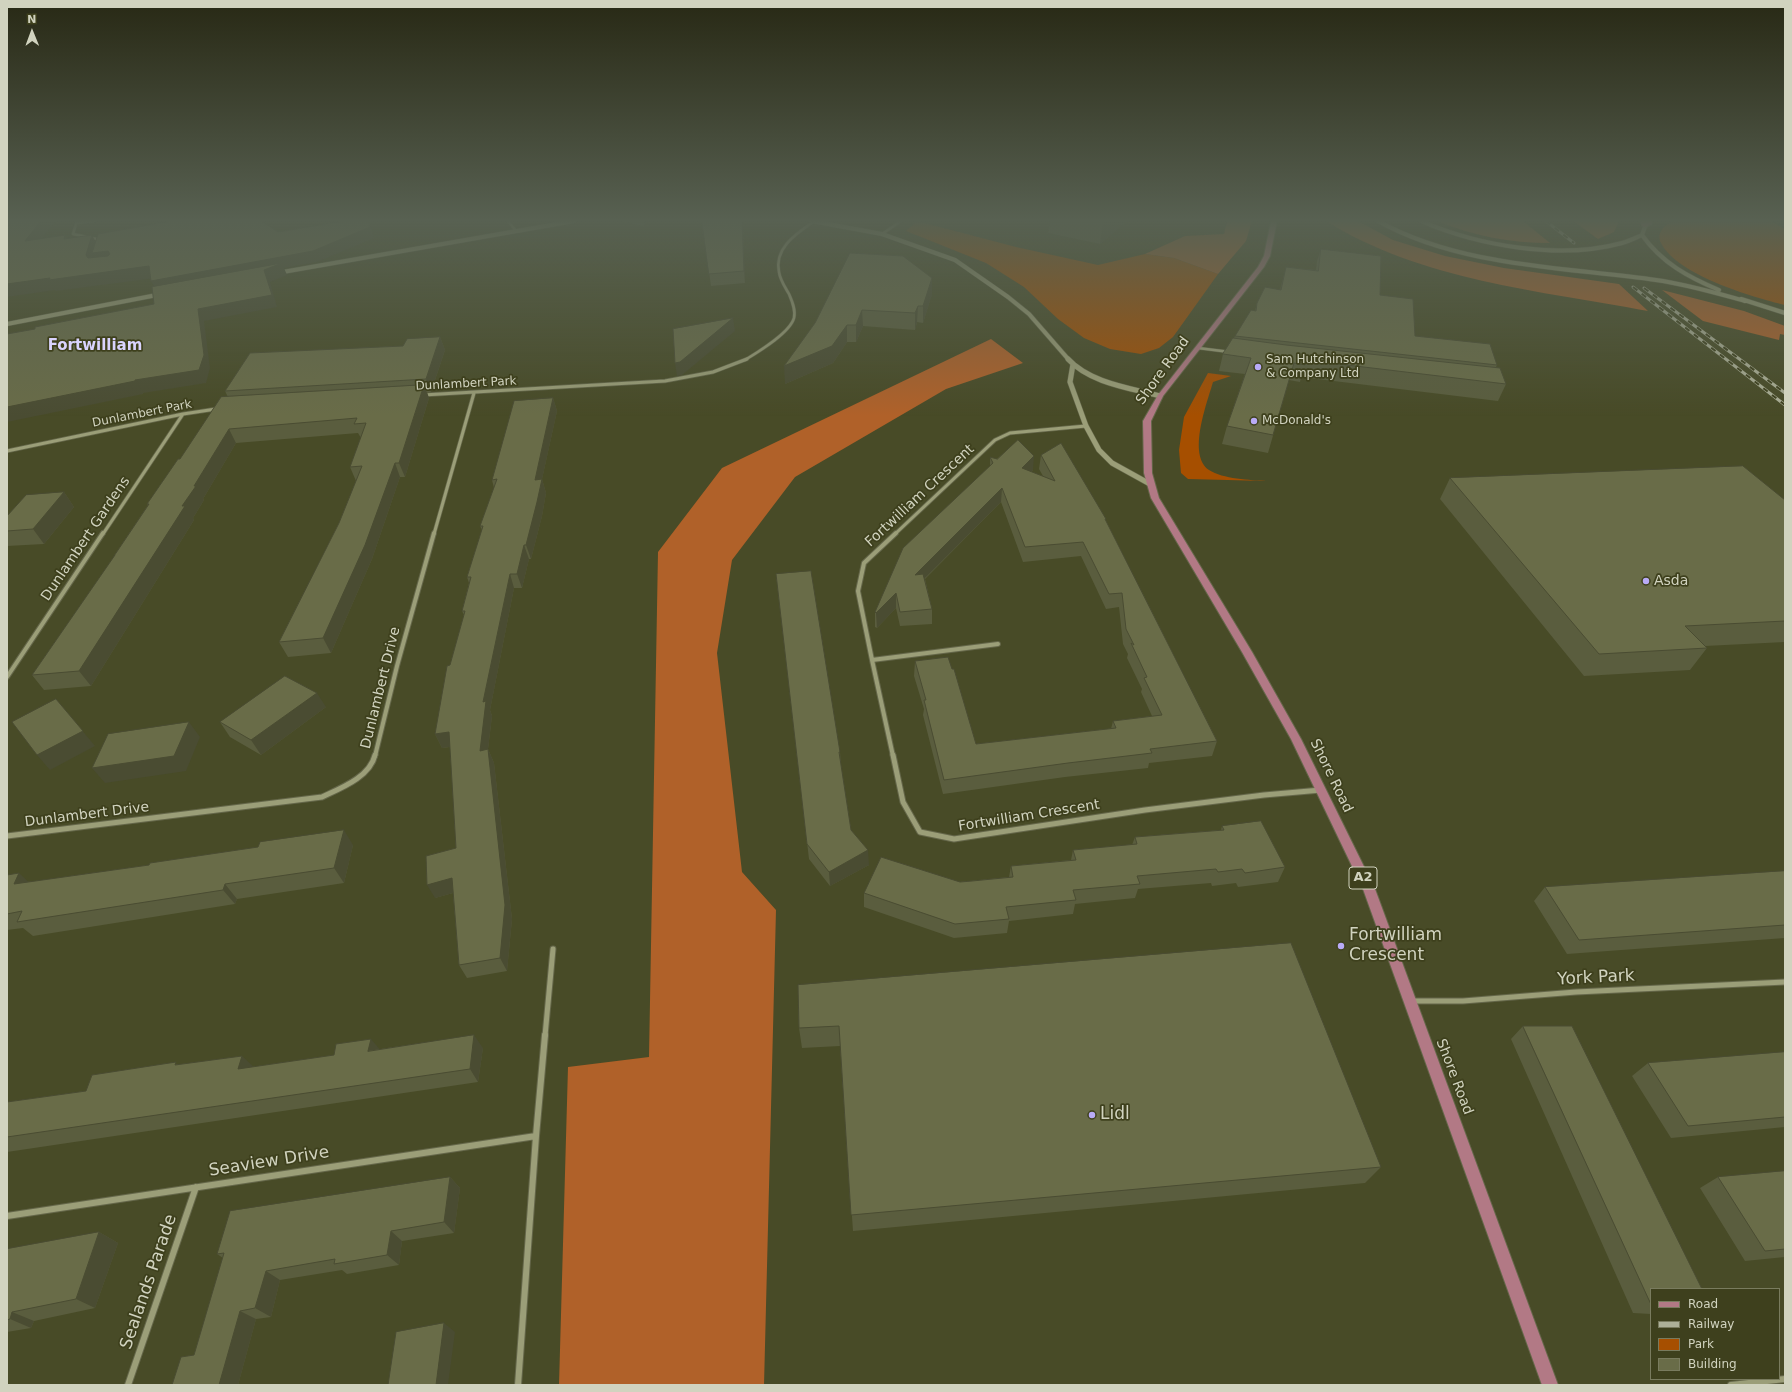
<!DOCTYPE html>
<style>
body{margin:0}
#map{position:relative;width:1792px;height:1392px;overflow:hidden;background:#484b27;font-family:"DejaVu Sans",sans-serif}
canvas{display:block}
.frame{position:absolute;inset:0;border:8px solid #d1d3bf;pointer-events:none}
.legend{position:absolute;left:1650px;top:1288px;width:130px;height:92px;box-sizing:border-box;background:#3e401d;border:1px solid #797b5e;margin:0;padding:5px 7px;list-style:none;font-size:12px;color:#d1d3bf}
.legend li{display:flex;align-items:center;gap:8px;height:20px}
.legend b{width:20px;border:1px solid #797b5e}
.north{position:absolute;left:12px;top:12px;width:40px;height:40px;-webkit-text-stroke:3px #3e401d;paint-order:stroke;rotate:359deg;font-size:11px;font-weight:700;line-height:16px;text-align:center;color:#d1d3bf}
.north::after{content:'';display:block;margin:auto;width:14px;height:18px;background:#d1d3bf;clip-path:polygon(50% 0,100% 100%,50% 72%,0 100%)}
</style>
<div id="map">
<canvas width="1792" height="1392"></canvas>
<div class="frame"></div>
<ul class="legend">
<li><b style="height:5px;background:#b27985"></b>Road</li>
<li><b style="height:5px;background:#adb098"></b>Railway</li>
<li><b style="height:11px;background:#a64f00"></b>Park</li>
<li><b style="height:11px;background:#696c48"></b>Building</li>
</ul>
<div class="north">N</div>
</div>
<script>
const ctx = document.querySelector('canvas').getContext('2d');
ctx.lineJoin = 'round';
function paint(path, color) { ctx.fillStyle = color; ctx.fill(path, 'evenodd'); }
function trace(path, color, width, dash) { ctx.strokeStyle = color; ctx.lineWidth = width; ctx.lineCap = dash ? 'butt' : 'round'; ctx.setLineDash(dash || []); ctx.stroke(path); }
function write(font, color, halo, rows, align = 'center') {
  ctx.font = font + ' "DejaVu Sans",sans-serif'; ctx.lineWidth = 3.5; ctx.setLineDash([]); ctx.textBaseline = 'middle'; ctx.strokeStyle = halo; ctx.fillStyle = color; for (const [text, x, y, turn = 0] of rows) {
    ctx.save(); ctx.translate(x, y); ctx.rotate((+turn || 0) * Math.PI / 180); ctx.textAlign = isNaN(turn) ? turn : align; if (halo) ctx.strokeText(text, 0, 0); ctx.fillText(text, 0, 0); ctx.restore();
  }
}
const green = new Path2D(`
 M 917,221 L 1016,247 L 1098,265 L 1145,254 L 1174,258 L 1218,274 L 1173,337 L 1159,348 L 1141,354 L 1110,349 L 1084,338 L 1058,319 L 1024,287 L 986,263 L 906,231 Z
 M 1672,221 L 1771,221 L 1785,229 L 1785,305 C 1752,297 1677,275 1661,243 C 1656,233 1664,226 1672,221 Z
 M 1208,373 L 1231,376 L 1213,382 C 1207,403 1187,455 1209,470 C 1223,479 1250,480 1267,481 L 1188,479 L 1181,473 L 1179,450 L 1184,417 Z`);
const forest = new Path2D(`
 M 1227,221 L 1252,221 L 1246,241 L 1218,274 L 1174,258 L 1145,254 L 1185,236 L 1224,234 Z
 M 1326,221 L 1358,221 L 1393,240 L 1445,256 L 1504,268 L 1619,284 L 1648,311 C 1541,291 1420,280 1326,221 Z
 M 1437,221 L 1523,221 L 1550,243 C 1511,243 1473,236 1437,221 Z
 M 1573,221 L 1619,221 L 1614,232 L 1598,239 Z
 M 1662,290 L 1744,311 L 1785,326 L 1785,335 L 1780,334 L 1779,340 L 1703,321 Z
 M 991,339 L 1023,363 L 946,389 L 795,477 L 732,560 L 717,653 L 742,872 L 776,910 L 764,1385 L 559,1385 L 568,1067 L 649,1057 L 658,552 L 722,468 Z`);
const minorFar4 = new Path2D(`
 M 77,221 L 73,234 L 101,240
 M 508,221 L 516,231
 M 76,223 L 94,221
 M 882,234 L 901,221
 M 1198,348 L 1230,352
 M 745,360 C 758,352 790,333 794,318 C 796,310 792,301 789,294 C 785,287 780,280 779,272 C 774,248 796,234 813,222`);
const minorFar3 = new Path2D(`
 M 423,395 L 665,381 L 713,372 L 747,359
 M 7,451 L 183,414 L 216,409
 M 103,534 L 183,414
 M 434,534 L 474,393
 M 895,534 L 995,440 L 1010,433 L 1086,426`);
const minorFar2 = new Path2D(`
 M 896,533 L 864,563 L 858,591 L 872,660 L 998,644
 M 872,660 L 893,756
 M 7,677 L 103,533
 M 375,756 L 397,666 L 434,533`);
const minorFar1 = new Path2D(`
 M 893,755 L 903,802 L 920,832 L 954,839 L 1145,810 L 1264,795 L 1321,790
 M 7,836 L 322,797 C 341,788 370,777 375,755
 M 1411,1001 L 1463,1001 L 1576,992 L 1785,982
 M 545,1036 L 553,949`);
const minor = new Path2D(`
 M 7,1216 L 536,1136
 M 128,1385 L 196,1187
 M 518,1385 L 536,1136 L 545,1035
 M 1731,1385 L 1785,1379`);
const tertiaryFar1 = new Path2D(`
 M 812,221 L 882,234 L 955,260 L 1008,297 L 1029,314 L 1069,360
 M 1378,221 C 1460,267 1566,267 1656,280 C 1686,284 1716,293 1745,301
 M 1421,221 C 1479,246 1560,260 1622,243 C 1629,241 1635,238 1642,235
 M 1650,221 L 1646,224 L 1642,235 C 1662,263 1688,277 1719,290
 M 277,273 L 574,221
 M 1741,299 L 1785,313
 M 7,324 L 162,294`);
const tertiary = new Path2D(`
 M 1068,359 C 1090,383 1130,388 1160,396
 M 1073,364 L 1070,382 L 1086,426 L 1099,450 L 1112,463 L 1150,484`);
const primary = new Path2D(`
 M 1271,221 L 1277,221 L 1270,256 L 1264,267 L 1163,396 L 1151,421 L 1152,473 L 1159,498 L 1252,652 L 1301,739 L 1375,889 L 1558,1385 L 1542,1385 L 1363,889 L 1291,739 L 1242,652 L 1151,498 L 1144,473 L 1143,421 L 1158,395 L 1258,267 L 1264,256 Z`);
const motorway = new Path2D(`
 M 1640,221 L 1652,221 L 1652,224 L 1646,227 L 1642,226 Z`);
const rail = new Path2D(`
 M 1546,221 L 1574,243
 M 1633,287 L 1785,405
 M 1644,288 L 1785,393`);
const wall = new Path2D(`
 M 623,221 L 645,221 L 644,227 Z
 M 702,221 L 743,231 L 745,283 L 711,286 Z
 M 1050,221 L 1127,221 L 1100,244 L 1048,233 Z
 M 1321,249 L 1380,295 L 1415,336 L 1497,365 L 1496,367 L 1506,384 L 1498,401 L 1301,377 L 1300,382 L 1289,380 L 1268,453 L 1222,444 L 1227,426 L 1245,374 L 1219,371 L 1223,354 L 1234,338 L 1235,336 L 1255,311 L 1257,303 L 1280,290 L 1286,267 L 1316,270 L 1317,261 Z
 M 932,278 L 932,294 L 923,323 L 917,322 L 915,330 L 863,326 L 856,342 L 847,342 L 833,363 L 785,384 L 815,323 Z
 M 440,337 L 445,350 L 431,392 L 427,392 L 429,398 L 405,477 L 400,477 L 372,559 L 331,653 L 288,657 L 279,642 L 339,523 L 356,481 L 350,467 L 361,438 L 358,433 L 236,443 L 203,499 L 204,500 L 193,518 L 194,520 L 91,686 L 44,690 L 32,675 L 114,557 L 114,556 L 148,505 L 147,504 L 180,459 L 228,397 L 225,391 Z
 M 553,398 L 557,411 L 542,479 L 546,493 L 542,516 L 531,559 L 529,559 L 522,588 L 514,588 L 490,710 L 492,716 L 488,749 L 494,763 L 512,919 L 507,971 L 467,978 L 459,965 L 453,893 L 435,898 L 456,848 L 450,747 L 442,748 L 435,734 L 450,665 L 464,615 L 462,611 L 469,583 L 467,577 L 482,530 L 480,526 L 494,488 L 492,480 Z
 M 1041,455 L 1106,519 L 1106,521 L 1217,741 L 1212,756 L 1149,763 L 1148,768 L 1065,777 L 943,794 L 923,715 L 924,709 L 914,676 L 915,661 L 976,744 L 1111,729 L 1113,721 L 1152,716 L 1141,692 L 1142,689 L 1127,658 L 1128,654 L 1123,644 L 1119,607 L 1106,609 L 1081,556 L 1023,562 L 1001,502 L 925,579 L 932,609 L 932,624 L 900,626 L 896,608 L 877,628 L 875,627 L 875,612 L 990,466 L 990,457 L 1033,470 L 1031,472 L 1043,476 L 1039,469 Z
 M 1450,478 L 1785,500 L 1785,642 L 1705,646 L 1707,648 L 1690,670 L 1584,676 L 1440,499 Z
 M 64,492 L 74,507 L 44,544 L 7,546 L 7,516 Z
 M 776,574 L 840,752 L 841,766 L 851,830 L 869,865 L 830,886 L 809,859 Z
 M 326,707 L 261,755 L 230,737 L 220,722 Z
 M 1222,826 L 1285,867 L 1278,882 L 1238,887 L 1236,883 L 1212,886 L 1211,883 L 1138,889 L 1135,898 L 1075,904 L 1073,914 L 1009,921 L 1007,933 L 954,938 L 864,907 L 864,893 L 960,882 L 1009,877 L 1011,866 L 1071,860 L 1073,850 L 1132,845 L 1135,837 L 1221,830 Z
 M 353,845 L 344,883 L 237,899 L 235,904 L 33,936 L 23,928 L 7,930 L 7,875 L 29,882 Z
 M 1785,871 L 1785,938 L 1567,954 L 1534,901 L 1545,887 Z
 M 798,985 L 1381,1167 L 1365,1183 L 853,1231 L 840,1046 L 802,1048 L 799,1028 Z
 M 1523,1026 L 1651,1289 L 1651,1314 L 1633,1313 L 1511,1039 Z
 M 483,1048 L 478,1082 L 7,1152 L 7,1102 L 86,1091 L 178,1064 L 254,1067 L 379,1049 Z
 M 1785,1052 L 1785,1127 L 1671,1138 L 1632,1076 L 1648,1063 Z
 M 1785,1171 L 1785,1257 L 1745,1261 L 1700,1188 L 1718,1177 Z
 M 450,1177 L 460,1188 L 454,1233 L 402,1241 L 399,1265 L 347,1274 L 342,1270 L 280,1280 L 271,1317 L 256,1319 L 238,1385 L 194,1355 L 223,1258 L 217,1254 Z
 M 99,1232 L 118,1243 L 95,1308 L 34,1321 L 31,1328 L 7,1332 L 7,1249 Z`);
const shadedWall = new Path2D(`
 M 41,221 L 56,221 L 31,252 L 25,241 Z
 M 369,221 L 374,238 L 317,262 L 284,268 L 287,275 L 270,282 L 277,307 L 204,321 L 210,368 L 206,383 L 143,393 L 143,394 L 7,422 L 7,407 L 135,381 L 157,292 L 151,281 Z
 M 643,221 L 645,221 L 644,227 Z
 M 742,221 L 743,231 L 745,283 L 744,271 Z
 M 1103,221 L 1127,221 L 1100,244 Z
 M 65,235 L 71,246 L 64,239 Z
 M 92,235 L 98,246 L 108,251 L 114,262 L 99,264 L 95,257 L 92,266 L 86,255 Z
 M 149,266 L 155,278 L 56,291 L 55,290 L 7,297 L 7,284 L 50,278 Z
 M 932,278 L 932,294 L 923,323 L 923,306 Z
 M 918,306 L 917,322 L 915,330 L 915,313 Z
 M 862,310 L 863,326 L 856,342 L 856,325 Z
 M 733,318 L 735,331 L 682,375 L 677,376 L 675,363 Z
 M 847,325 L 847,342 L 833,363 L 785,384 L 784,366 Z
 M 440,337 L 445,350 L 431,392 L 426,379 Z
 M 424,385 L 429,398 L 405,477 L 399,463 Z
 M 553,398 L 557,411 L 539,493 L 535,480 Z
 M 229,429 L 236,443 L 203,499 L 204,500 L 193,518 L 194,520 L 91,686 L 79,671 L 182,506 L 194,486 Z
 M 1034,456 L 1033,470 L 1020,482 L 1022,468 Z
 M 395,463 L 400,477 L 372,559 L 331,653 L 323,638 Z
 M 542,479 L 546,493 L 542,516 L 531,559 L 526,545 Z
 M 1002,488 L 1001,502 L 914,589 L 915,575 Z
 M 64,492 L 74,507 L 44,544 L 33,529 Z
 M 524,545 L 529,559 L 522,588 L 517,574 Z
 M 510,574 L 514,588 L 490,710 L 492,716 L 488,749 L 494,763 L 512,919 L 507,971 L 500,958 L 480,751 L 483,702 Z
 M 896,593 L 896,608 L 877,628 L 876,613 Z
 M 317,693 L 326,707 L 261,755 L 251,740 Z
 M 56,699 L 95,746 L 50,770 L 37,755 Z
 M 189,722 L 200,737 L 186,771 L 105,783 L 92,768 Z
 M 449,732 L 455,746 L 442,748 L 435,734 Z
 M 344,830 L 353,845 L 344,883 L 334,868 Z
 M 868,850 L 869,865 L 830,886 L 829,872 Z
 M 19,873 L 35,888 L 14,884 Z
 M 452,878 L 460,891 L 435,898 L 427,885 Z
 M 225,884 L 237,899 L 235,904 L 223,890 Z
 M 474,1035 L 483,1048 L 478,1082 L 470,1069 Z
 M 371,1039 L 382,1052 L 368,1051 Z
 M 242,1056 L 255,1068 L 238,1069 Z
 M 450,1177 L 460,1188 L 454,1233 L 444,1222 Z
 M 391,1231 L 402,1241 L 399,1265 L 387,1255 Z
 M 99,1232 L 118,1243 L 95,1308 L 76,1299 Z
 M 266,1271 L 280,1280 L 271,1317 L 255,1308 Z
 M 240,1311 L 256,1319 L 238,1385 L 219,1385 Z
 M 12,1312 L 34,1321 L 31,1328 L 10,1319 Z
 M 444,1323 L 455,1332 L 448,1385 L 436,1385 Z`);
const building = new Path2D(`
 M 7,221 L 41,221 L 25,241 L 65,235 L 64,239 L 92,235 L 86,255 L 88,258 L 108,256 L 110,254 L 108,251 L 92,253 L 98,234 L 172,221 L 261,221 L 278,232 L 345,221 L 369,221 L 370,227 L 313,251 L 151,281 L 149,266 L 49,280 L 50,278 L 7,284 Z
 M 702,221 L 742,221 L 744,271 L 709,274 Z
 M 1321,249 L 1381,256 L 1380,295 L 1413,299 L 1415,336 L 1490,344 L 1497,365 L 1235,336 L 1251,310 L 1256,311 L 1257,303 L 1265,287 L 1281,290 L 1286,267 L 1318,271 Z
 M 850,253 L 903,256 L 932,278 L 923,306 L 918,306 L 915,313 L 862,310 L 856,325 L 847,325 L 832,346 L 784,366 L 815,323 Z
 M 282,263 L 264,270 L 272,295 L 198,309 L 204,355 L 199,370 L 135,380 L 135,381 L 7,407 L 7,334 L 35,329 L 35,327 L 154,304 L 152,287 Z
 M 733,318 L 680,362 L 675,363 L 673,329 Z
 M 440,337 L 426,379 L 225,391 L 250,353 L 403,346 L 407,339 Z
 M 1233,338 L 1286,345 L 1500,368 L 1506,384 L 1305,360 L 1305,365 L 1294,363 L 1273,435 L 1227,426 L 1251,358 L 1223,354 Z
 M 424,385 L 399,463 L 395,463 L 365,545 L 323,638 L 279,642 L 339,523 L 362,466 L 350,467 L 366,423 L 354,424 L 357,418 L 229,429 L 194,486 L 196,486 L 182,506 L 185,506 L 79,671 L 32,675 L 115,555 L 114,556 L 149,504 L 147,504 L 178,459 L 180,459 L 221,397 Z
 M 553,398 L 535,480 L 542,479 L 537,502 L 526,545 L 524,545 L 517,574 L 510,574 L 483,702 L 486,701 L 480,751 L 488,749 L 505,905 L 500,958 L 459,965 L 452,878 L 427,885 L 426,856 L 456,848 L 449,732 L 435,734 L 447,666 L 450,665 L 465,611 L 462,611 L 471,577 L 467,577 L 483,526 L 480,526 L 497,479 L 492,480 L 514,401 Z
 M 1018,440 L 1034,456 L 1022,468 L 1055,481 L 1041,455 L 1061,443 L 1106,519 L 1105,519 L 1217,741 L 1150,749 L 1152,753 L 1068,763 L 944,780 L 924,700 L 926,700 L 915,661 L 948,657 L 952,669 L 954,669 L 976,744 L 1116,728 L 1113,721 L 1162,715 L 1144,678 L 1147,677 L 1131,643 L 1134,645 L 1126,629 L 1122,593 L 1109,594 L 1083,542 L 1025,547 L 1002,488 L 915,575 L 923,574 L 932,609 L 900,612 L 896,593 L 876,613 L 875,612 L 903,548 L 993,463 L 990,457 L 997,459 Z
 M 1743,466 L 1785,500 L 1785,621 L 1685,626 L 1707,648 L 1599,654 L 1450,478 Z
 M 64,492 L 33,529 L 7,531 L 7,516 L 26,495 Z
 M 811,571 L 840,752 L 839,752 L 851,830 L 868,850 L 829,872 L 807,844 L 776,574 Z
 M 285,676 L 317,693 L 251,740 L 220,722 Z
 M 56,699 L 83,731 L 37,755 L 12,722 Z
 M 189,722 L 174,756 L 92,768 L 108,734 Z
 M 1261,821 L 1285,867 L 1245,873 L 1242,869 L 1218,872 L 1216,869 L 1137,876 L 1140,884 L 1073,890 L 1076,900 L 1006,907 L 1009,919 L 955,924 L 864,893 L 881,857 L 960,882 L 972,881 L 1013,877 L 1011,866 L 1076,860 L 1073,850 L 1137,844 L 1135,837 L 1224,830 L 1222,826 Z
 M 344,830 L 334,868 L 225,884 L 223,890 L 17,922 L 22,911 L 7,914 L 7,875 L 19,873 L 14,884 L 149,865 L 150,863 L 258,847 L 260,842 Z
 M 1785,871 L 1785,925 L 1579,940 L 1545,887 Z
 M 1291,943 L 1381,1167 L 851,1215 L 839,1026 L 799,1028 L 798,985 Z
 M 1523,1026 L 1572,1026 L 1702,1289 L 1651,1289 L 1651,1304 Z
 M 474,1035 L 470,1069 L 7,1137 L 7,1102 L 86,1091 L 92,1075 L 176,1062 L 175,1065 L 242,1056 L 238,1069 L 334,1055 L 336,1044 L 371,1039 L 368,1051 Z
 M 1785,1052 L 1785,1117 L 1688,1126 L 1648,1063 Z
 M 1785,1171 L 1785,1249 L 1765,1251 L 1718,1177 Z
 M 450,1177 L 444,1222 L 391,1231 L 387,1255 L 334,1264 L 335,1259 L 266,1271 L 255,1308 L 240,1311 L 219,1385 L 172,1385 L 181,1357 L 194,1355 L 224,1253 L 217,1254 L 230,1211 Z
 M 99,1232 L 76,1299 L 12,1312 L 10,1319 L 7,1320 L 7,1249 Z
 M 444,1323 L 436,1385 L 388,1385 L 396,1332 Z`);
const markers = [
 [1258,367,4,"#b9abf7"],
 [1254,421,4,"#b9abf7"],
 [1646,581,4,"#b9abf7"],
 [1341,946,4,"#b9abf7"],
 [1092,1115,4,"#b9abf7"]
];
const farPoinames = [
 ["Sam Hutchinson",1266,360],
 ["& Company Ltd",1266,374],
 ["McDonald's",1262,421]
];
const farStreetnames = [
 ["Dunlambert Park",466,384,-3],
 ["Dunlambert Park",142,414,-11]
];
const shields = [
 [1363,878,28]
];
const shieldNames = [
 ["A2",1363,878]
];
const streetNames = [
 ["Shore Road",1163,371,-54],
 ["Fortwilliam Crescent",920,496,-43],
 ["Dunlambert Gardens",86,539,-56],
 ["Dunlambert Drive",381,688,-76],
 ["Shore Road",1331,776,64],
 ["Dunlambert Drive",87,815,-7],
 ["Fortwilliam Crescent",1029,816,-9],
 ["Shore Road",1454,1077,69]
];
const poiNames = [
 ["Asda",1654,581]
];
const farDistrictnames = [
 ["Fortwilliam",95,346]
];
const nearPoinames = [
 ["Fortwilliam",1349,936],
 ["Crescent",1349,956],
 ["Lidl",1100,1115]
];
const nearStreetnames = [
 ["York Park",1596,978,-3],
 ["Seaview Drive",269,1162,-9],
 ["Sealands Parade",149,1282,-71]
];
paint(green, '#a64f00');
paint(forest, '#b06129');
trace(minorFar4, '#65674a', 3.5);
trace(minorFar3, '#65674a', 4.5);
trace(minorFar2, '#65674a', 6);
trace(minorFar1, '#65674a', 7);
trace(minor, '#65674a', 8);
trace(tertiaryFar1, '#65674a', 5);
trace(tertiary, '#65674a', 6);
trace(primary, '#65674a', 2);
trace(motorway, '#65674a', 2);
trace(minorFar4, '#9b9e78', 2.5);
trace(minorFar3, '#9b9e78', 3);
trace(minorFar2, '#9b9e78', 4);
trace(minorFar1, '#9b9e78', 5);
trace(minor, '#9b9e78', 6);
trace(tertiaryFar1, '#9b9e78', 4);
trace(tertiary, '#9b9e78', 5);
paint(primary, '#b27985');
paint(motorway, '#c2608e');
trace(rail, '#adb098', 3);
trace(rail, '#3e401d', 2, [5.5]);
paint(wall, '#5a5d3e');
paint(shadedWall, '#4a4c32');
paint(building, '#696c48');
trace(building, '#4a4c32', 1);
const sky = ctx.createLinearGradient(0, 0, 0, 416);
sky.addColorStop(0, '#282915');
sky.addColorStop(0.53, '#586152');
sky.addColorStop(1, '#58615200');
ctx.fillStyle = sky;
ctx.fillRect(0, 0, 1792, 416);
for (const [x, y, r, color] of markers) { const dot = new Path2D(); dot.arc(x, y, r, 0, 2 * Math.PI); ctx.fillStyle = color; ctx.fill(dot); trace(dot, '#3e401d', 1.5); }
write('12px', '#d1d3bf', '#3e401d', farPoinames, 'left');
write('12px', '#d1d3bf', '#3e401d', farStreetnames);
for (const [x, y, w] of shields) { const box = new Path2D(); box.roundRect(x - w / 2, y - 11, w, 22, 3); ctx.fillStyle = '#3e401d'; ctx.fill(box); trace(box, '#d1d3bf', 1); }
write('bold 13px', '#d1d3bf', null, shieldNames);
write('14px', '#d1d3bf', '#3e401d', streetNames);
write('14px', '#d1d3bf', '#3e401d', poiNames, 'left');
write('bold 15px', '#d9d3fe', '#3e401d', farDistrictnames);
write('17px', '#d1d3bf', '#3e401d', nearPoinames, 'left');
write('17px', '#d1d3bf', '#3e401d', nearStreetnames);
</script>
